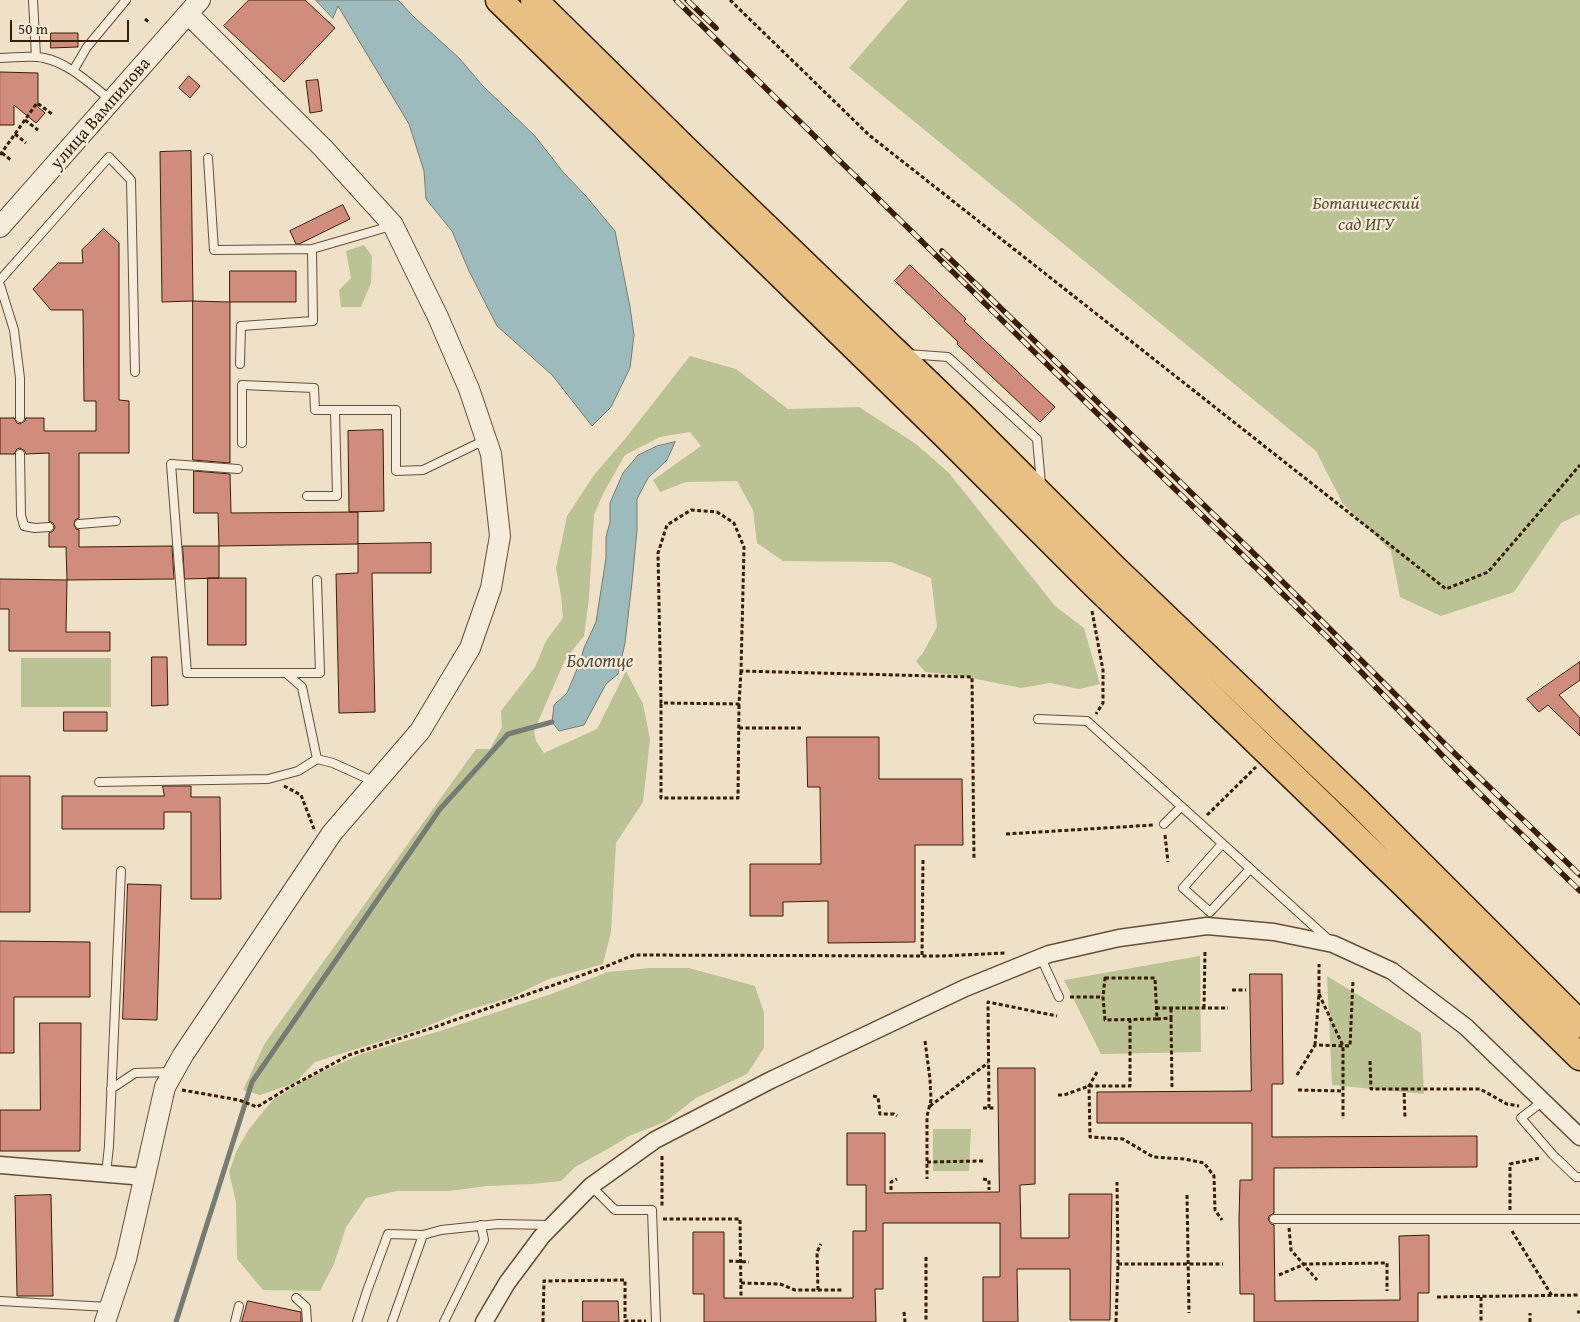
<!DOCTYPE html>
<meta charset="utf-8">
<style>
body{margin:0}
#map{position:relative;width:1580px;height:1322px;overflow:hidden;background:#efe1c7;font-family:"Gentium Book Plus",serif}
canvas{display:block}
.scale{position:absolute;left:10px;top:20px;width:119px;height:22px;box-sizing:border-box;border:2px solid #3a1d05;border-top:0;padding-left:6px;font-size:15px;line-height:18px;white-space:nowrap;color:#3a1d05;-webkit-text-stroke:4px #f5ecdb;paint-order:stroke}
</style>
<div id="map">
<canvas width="1580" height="1322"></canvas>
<div class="scale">50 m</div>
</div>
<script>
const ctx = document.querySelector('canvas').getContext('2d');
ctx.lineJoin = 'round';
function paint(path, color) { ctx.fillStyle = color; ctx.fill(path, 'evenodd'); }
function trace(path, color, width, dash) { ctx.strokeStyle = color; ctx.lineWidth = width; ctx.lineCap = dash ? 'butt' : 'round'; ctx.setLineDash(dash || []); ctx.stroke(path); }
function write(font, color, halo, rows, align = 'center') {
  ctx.font = font + ' "Gentium Book Plus",serif'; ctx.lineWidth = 4.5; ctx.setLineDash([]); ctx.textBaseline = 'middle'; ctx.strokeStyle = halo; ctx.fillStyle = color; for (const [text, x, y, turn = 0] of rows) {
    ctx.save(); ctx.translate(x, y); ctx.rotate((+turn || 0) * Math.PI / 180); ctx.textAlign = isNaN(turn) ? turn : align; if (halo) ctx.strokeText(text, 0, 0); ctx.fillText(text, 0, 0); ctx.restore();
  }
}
const green = new Path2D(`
 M 908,0 L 1580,0 L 1580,514 L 1561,523 L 1514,592 L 1441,616 L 1400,597 L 1391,551 L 1343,504 L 1316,451 L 849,68 Z
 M 364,245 L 372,256 L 371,283 L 361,307 L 341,307 L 339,290 L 351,278 L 346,251 Z
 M 690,356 L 736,369 L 788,409 L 859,407 L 916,444 L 949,473 L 1055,606 L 1084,628 L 1100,684 L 1079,689 L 1050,683 L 1021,688 L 957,675 L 925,672 L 916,661 L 923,653 L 937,627 L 931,578 L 891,562 L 783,561 L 757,543 L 753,510 L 737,481 L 686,482 L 660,492 L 653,480 L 701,446 L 690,432 L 660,437 L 625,455 L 604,492 L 594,515 L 589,598 L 584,636 L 565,660 L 534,731 L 536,741 L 544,753 L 597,729 L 626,671 L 643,704 L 650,739 L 643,802 L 616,843 L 611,932 L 603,964 L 549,979 L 509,998 L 461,1012 L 423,1028 L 315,1062 L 295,1083 L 260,1095 L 243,1090 L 265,1043 L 476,749 L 490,749 L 502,727 L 501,711 L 535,667 L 546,641 L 563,618 L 561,596 L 556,568 L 567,516 L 594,475 L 625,439 Z
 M 21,658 L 111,658 L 111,707 L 21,707 Z
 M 1200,956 L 1201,1052 L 1101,1054 L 1064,980 Z
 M 650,968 L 689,968 L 755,986 L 764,1013 L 764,1048 L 747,1074 L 696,1098 L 665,1122 L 629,1136 L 613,1146 L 575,1167 L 561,1181 L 532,1184 L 487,1186 L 449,1191 L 397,1191 L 366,1198 L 346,1227 L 334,1264 L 320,1291 L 263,1290 L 237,1259 L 236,1202 L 229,1172 L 237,1150 L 249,1129 L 273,1100 L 310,1077 L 361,1054 L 440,1031 L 554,993 L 608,972 Z
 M 1327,976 L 1421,1033 L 1424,1094 L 1332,1085 Z
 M 933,1129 L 971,1129 L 969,1171 L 933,1171 Z`);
const water = new Path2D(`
 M 316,0 L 398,0 L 414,17 L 459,58 L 483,86 L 535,136 L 563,172 L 585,195 L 615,231 L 630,307 L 634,335 L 630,368 L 611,407 L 592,426 L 552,375 L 497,326 L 469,271 L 452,231 L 426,199 L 424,171 L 409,124 L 338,6 L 333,18 Z
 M 675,442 L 667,460 L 648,478 L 637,499 L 637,530 L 632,582 L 625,643 L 618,674 L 606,684 L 584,725 L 559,731 L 552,722 L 554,705 L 567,693 L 580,662 L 584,648 L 596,622 L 606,558 L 606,537 L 610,522 L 610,503 L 623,473 L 638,455 L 657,446 Z`);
const stream = new Path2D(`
 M 176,1322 L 252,1082 L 440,809 L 508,734 L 552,722`);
const building = new Path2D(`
 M 249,0 L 305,0 L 335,28 L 284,82 L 224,26 Z
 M 51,33 L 78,33 L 78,47 L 51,48 Z
 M 0,72 L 38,73 L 38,107 L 45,113 L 36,123 L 14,105 L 14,125 L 0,125 Z
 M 189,76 L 200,86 L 190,98 L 179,88 Z
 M 318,80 L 322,111 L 310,113 L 306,81 Z
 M 191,151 L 193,301 L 162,302 L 160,152 Z
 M 343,205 L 350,219 L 299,244 L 296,244 L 290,231 Z
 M 104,229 L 119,243 L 119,400 L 129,401 L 129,453 L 79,453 L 79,518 L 75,520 L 74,525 L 76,529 L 79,530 L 79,547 L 172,546 L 174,579 L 67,580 L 66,547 L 49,547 L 49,533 L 53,531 L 55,527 L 53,523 L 49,521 L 49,453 L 26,454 L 25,451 L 20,448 L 17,449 L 14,454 L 0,454 L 0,418 L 14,418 L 17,423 L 20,424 L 25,421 L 26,418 L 44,418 L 44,431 L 96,431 L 96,401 L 84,401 L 83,310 L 51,310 L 33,289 L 58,263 L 83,263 L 82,250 Z
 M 910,265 L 966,319 L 964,321 L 1055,407 L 1040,422 L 957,344 L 958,342 L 895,281 Z
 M 230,271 L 296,271 L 296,302 L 230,302 Z
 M 193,301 L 230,302 L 230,463 L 193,460 Z
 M 383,430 L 384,511 L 349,512 L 348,431 Z
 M 194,471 L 230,474 L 231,513 L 358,512 L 358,544 L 219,546 L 218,513 L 194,513 Z
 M 431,543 L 431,573 L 372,573 L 375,712 L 339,713 L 336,574 L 358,573 L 358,544 Z
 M 183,546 L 219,546 L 219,578 L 185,579 Z
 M 208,578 L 246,578 L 246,645 L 208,645 Z
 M 0,579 L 67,580 L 66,632 L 110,632 L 110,651 L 9,651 L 9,609 L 0,609 Z
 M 152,657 L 167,657 L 168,705 L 152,706 Z
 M 1580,662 L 1580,680 L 1559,695 L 1580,718 L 1580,736 L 1548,705 L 1539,712 L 1527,699 Z
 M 64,712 L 107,712 L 107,731 L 64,731 Z
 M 807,737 L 879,737 L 879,779 L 962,779 L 963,845 L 915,845 L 915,942 L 828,943 L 828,901 L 783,902 L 783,916 L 750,916 L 750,864 L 821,864 L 820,787 L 808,787 Z
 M 0,776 L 30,776 L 30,912 L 0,912 Z
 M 163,786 L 191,786 L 191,797 L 220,797 L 221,899 L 191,899 L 191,812 L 164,812 L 164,829 L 62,829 L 62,796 L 164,796 Z
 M 128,884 L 161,885 L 157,1020 L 123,1019 Z
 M 0,941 L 90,942 L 90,997 L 14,997 L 14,1053 L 0,1053 Z
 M 1250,974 L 1282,974 L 1283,1084 L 1272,1084 L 1272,1137 L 1477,1136 L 1477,1167 L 1274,1168 L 1274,1213 L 1269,1216 L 1268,1219 L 1271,1224 L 1274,1225 L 1275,1301 L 1400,1300 L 1399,1236 L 1429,1235 L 1429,1293 L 1418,1293 L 1418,1322 L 1254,1322 L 1254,1294 L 1240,1294 L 1239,1220 L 1240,1180 L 1252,1180 L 1252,1123 L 1097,1123 L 1097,1092 L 1251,1091 Z
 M 40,1023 L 81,1023 L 80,1151 L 0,1151 L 0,1110 L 40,1110 Z
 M 998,1068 L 1035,1068 L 1035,1184 L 1020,1185 L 1021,1238 L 1069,1238 L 1069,1194 L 1112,1194 L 1110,1320 L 1070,1320 L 1070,1269 L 1017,1269 L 1018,1322 L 983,1322 L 983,1277 L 1000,1277 L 1000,1223 L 883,1223 L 883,1289 L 875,1289 L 876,1322 L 704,1322 L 704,1294 L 693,1294 L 693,1232 L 724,1232 L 724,1298 L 853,1298 L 853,1231 L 866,1231 L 866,1185 L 847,1185 L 847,1133 L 885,1133 L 885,1193 L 999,1192 Z
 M 51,1195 L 53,1296 L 17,1296 L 15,1196 Z
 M 248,1301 L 301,1312 L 301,1322 L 242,1322 Z
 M 583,1301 L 618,1301 L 619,1322 L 583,1322 Z`);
const path = new Path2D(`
 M 730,0 L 869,135 L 1446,589 L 1488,572 L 1580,465
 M 145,19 L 150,23
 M 25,120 L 38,130
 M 15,134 L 26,143
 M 2,153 L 11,160
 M 0,155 L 37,103 L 52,114
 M 1092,611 L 1103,670 L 1103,703 L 1096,714
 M 741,671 L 739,704 L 661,703 L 658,553 L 667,525 L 691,510 L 717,512 L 734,523 L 744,547 L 741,671 L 972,677 L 974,859
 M 661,704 L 661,798 L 738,798 L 739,704
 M 739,728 L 801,728
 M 284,786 L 301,795 L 314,829
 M 1207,815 L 1256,767
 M 1006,834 L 1154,825
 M 1165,835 L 1168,862
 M 922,955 L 923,860
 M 1105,978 L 1155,978 L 1157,1019 L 1105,1020 L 1103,997 Z
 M 1232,990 L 1246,990
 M 1319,994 L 1343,1046 L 1343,1119
 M 1070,997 L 1103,997
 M 1156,1008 L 1228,1008
 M 1204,1008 L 1205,950
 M 1171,1018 L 1172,1087
 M 1157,1019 L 1171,1018 L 1171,1008
 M 925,1041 L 930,1079 L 931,1100 L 927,1116 L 927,1179
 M 1315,1045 L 1319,994 L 1319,964
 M 1370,1061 L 1371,1089 L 1404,1089 L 1405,1119
 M 1097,1072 L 1089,1086 L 1090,1137 L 1123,1139 L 1153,1157 L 1184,1159 L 1204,1163 L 1214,1176 L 1215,1210 L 1222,1220
 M 1297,1075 L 1315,1045 L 1350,1046 L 1353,980
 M 1404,1089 L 1480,1089 L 1507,1104 L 1519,1106
 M 182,1090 L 239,1100 L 257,1107 L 288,1088 L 349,1055 L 432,1028 L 602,968 L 634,955 L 941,956 L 1005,953
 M 1298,1090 L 1343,1091
 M 1058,1095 L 1064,1095 L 1089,1086 L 1130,1086 L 1130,1020
 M 873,1096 L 878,1097 L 880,1114 L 894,1114 L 897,1116
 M 930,1106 L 988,1063
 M 983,1108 L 994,1108
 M 989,1108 L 988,1002 L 1057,1016
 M 662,1156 L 662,1206
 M 927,1162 L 983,1161
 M 983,1179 L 989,1180 L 989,1190
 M 891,1190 L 891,1182 L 897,1179
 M 1187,1195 L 1189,1313
 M 1510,1210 L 1510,1164 L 1540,1158
 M 663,1219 L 740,1219 L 741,1296
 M 1289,1228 L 1291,1250 L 1317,1280
 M 1512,1231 L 1552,1296
 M 926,1257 L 926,1322
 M 729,1261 L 749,1262
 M 1118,1264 L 1223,1264
 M 1279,1275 L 1305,1264 L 1387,1263 L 1387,1291
 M 741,1283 L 780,1284 L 795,1290 L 842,1290
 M 818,1290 L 817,1252 L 821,1244
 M 1437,1297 L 1580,1295
 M 1481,1297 L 1481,1322
 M 904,1312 L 905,1322
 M 1577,1312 L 1580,1312
 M 543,1322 L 544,1281 L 625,1280 L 625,1321 L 646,1321
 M 1116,1322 L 1118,1264 L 1117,1182
 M 1530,1322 L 1530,1313`);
const service = new Path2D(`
 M 33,0 L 36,57
 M 0,58 C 14,58 30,55 44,58 C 69,63 91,85 111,100
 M 73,71 L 87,47 L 126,0
 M 208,158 L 214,250 L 312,249 L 391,226
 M 0,280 L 109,157 L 131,180 L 135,372
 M 0,285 L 14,330 L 20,378 L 20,418
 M 908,354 L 948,357 L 1037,439 L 1041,484
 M 240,364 L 241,326 L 313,321 L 312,249
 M 242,443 L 242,385 L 314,388 L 315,410 L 396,410 L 396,471 L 423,470 L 485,440
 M 20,454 L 21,515 L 24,526 L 35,528 L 49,527
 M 238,469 L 171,464 L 187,673 L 286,673 L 302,687 L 317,759
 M 307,496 L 337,496 L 335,410
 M 79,524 L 116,521
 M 286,673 L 320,673 L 317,580
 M 1038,719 L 1087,721 L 1328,939
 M 99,782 L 268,779 L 298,771 L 317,759 L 333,763 L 375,782
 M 1164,824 L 1181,807
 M 1222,844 L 1183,888 L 1210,912 L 1250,869
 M 1041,958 L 1059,997
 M 111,1089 L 135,1073 L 172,1072
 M 1543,1101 L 1521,1118 L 1553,1155 L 1576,1177 L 1580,1177
 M 106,1174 L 109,1146 L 121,871
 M 591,1186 L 615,1210 L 652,1210 L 656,1322
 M 1274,1219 L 1580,1219
 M 296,1298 L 306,1307 L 307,1322
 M 0,1301 L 108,1307
 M 235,1322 L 239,1306
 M 357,1322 L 367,1291 L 388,1234 L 423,1235 L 441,1230 L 498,1224 L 550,1225
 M 392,1322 L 423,1235
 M 444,1322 L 484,1240 L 481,1225`);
const minor = new Path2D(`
 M 0,1165 L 145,1177
 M 484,1322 L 507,1283 L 542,1236 L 591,1186 L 655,1140 L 771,1080 L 965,988 L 1049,954 L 1119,938 L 1207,926 L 1274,932 L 1333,944 L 1392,971 L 1466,1027 L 1580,1137`);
const tertiary = new Path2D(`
 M 0,227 L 200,0
 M 105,1322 L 126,1259 L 165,1087 L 183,1055 L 332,833 L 420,731 L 470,648 L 491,588 L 500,536 L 491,454 L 469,389 L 438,317 L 393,225 L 323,148 L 188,14`);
const primary = new Path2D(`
 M 499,0 L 945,435 L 1095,585 L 1404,884 L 1580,1057
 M 534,0 L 684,148 L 962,416 L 1114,568 L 1358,802 L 1580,1024`);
const rail = new Path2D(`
 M 676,0 L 1068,385 L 1328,638 L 1476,790 L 1580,891
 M 687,0 L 716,28
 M 942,251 L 1274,573 L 1447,746 L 1580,875`);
const streetNames = [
 ["улица Вампилова",101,114,-49]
];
const parkNames = [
 ["Ботанический",1366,204],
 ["сад ИГУ",1366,225]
];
const waterNames = [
 ["Болотце",600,662]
];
paint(green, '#bbc294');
paint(water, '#9dbbbd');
trace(water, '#757c73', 1);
trace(stream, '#757c73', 5);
paint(building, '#d08c7c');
trace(building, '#3a1d05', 1);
trace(service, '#674e36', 10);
trace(minor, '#674e36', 19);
trace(tertiary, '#674e36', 22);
trace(primary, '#3a1d05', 29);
trace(path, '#3a1d05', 3, [4, 2.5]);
trace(service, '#f5ecdb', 8);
trace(minor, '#f5ecdb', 16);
trace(tertiary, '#f5ecdb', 20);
trace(primary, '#e8c084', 26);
trace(rail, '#3a1d05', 5.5);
trace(rail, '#f5ecdb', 4, [11]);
write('18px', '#3a1d05', '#f5ecdb', streetNames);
write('italic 18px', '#614f30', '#f5ecdb', parkNames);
write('italic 19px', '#584c3c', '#f5ecdb', waterNames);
</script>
